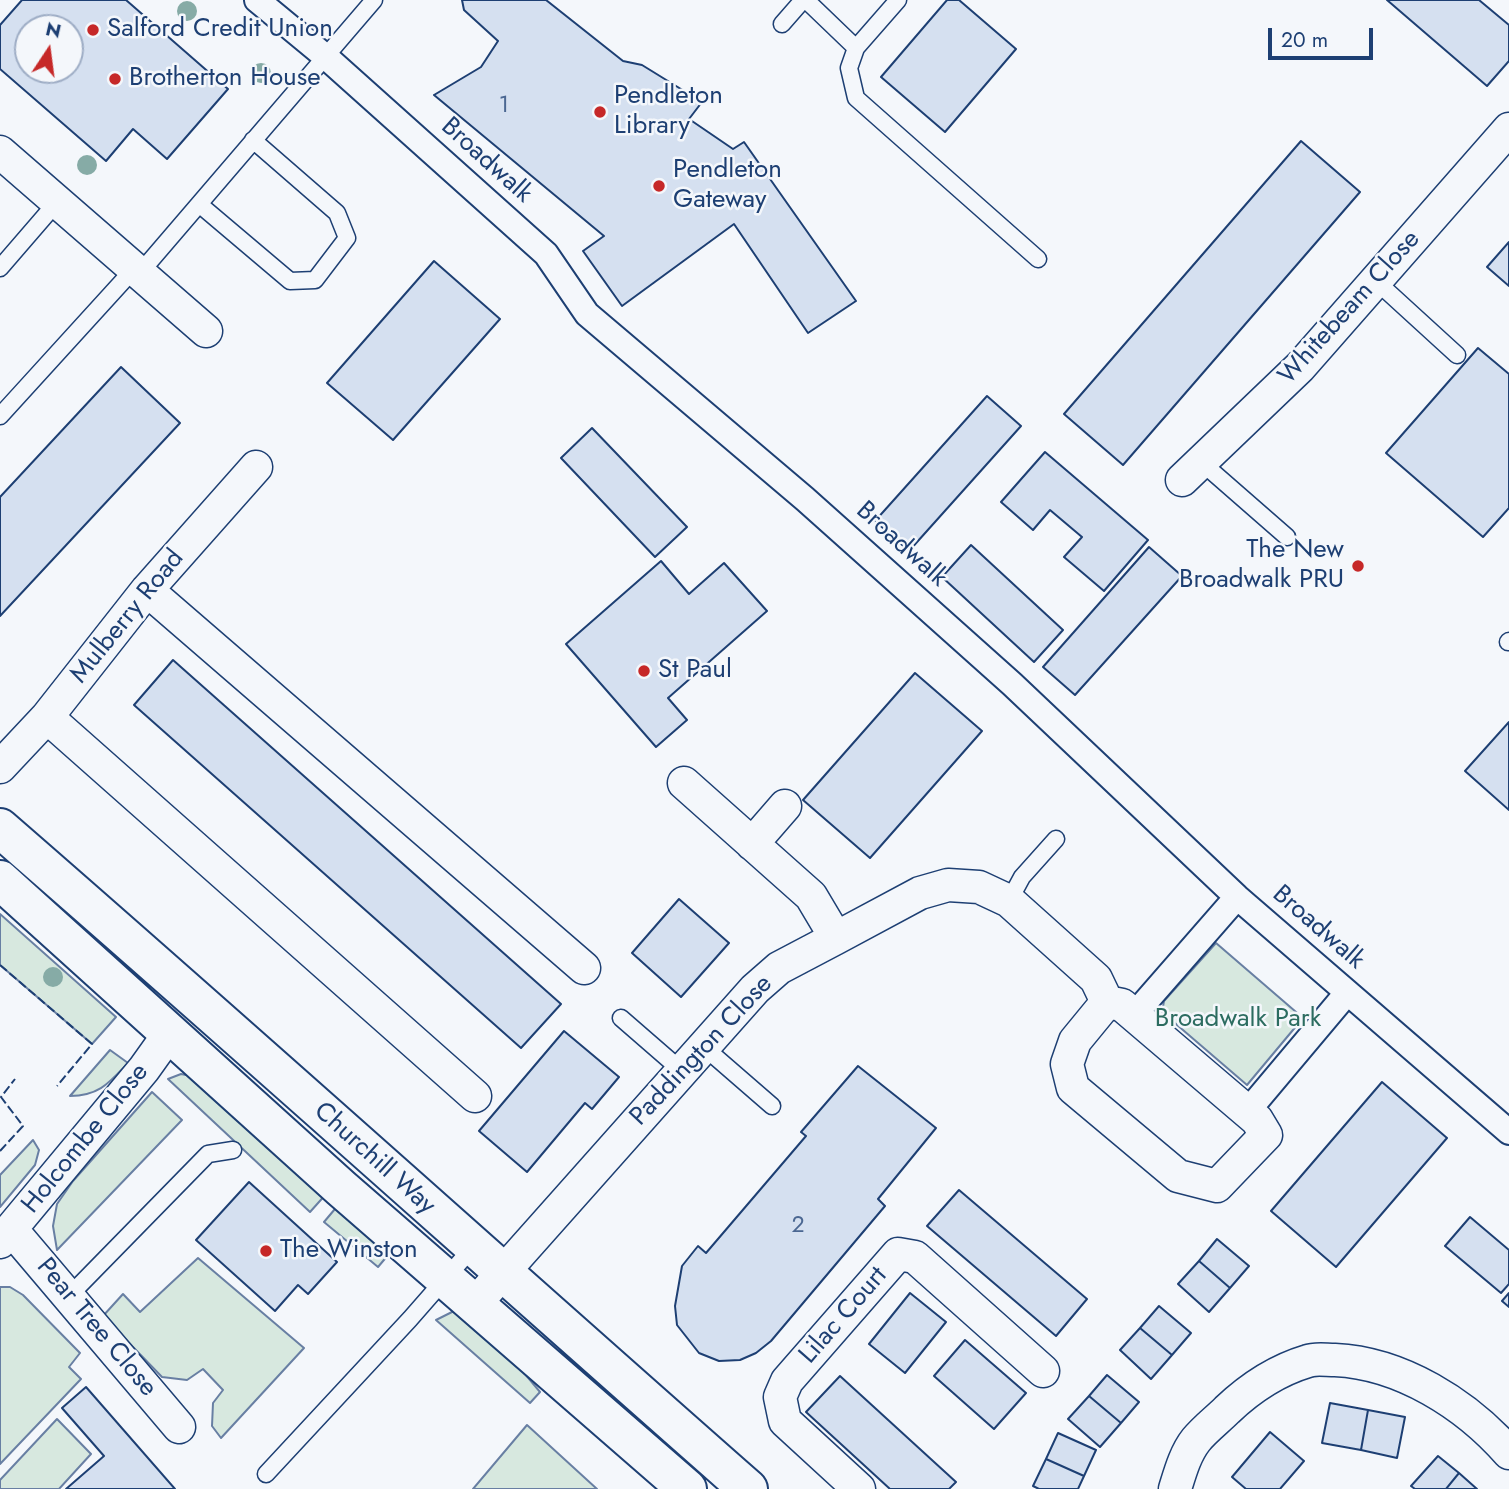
<!DOCTYPE html>
<style>
body{margin:0}
#map{position:relative;width:1509px;height:1489px;overflow:hidden;background:#f4f7fb;font-family:Jost,sans-serif}
canvas{display:block}
.north{position:absolute;left:14px;top:14px;width:70px;height:70px;box-sizing:border-box;background:#f4f7fb;border:2px solid #9eadc5;border-radius:50%;rotate:13deg;font-size:19px;font-weight:700;line-height:28px;text-align:center;color:#1d3f73}
.north::after{content:'';display:block;margin:auto;width:24px;height:32px;background:#c62828;clip-path:polygon(50% 0,100% 100%,50% 72%,0 100%)}
.scale{position:absolute;left:1268px;top:28px;width:105px;height:32px;box-sizing:border-box;border:4px solid #1d3f73;border-top:0;padding-left:9px;font-size:21px;line-height:24px;white-space:nowrap;color:#1d3f73;-webkit-text-stroke:5px #f4f7fb;paint-order:stroke}
</style>
<div id="map">
<canvas width="1509" height="1489"></canvas>
<div class="north">N</div>
<div class="scale">20 m</div>
</div>
<script>
const ctx = document.querySelector('canvas').getContext('2d');
ctx.lineJoin = 'round';
function paint(path, color) { ctx.fillStyle = color; ctx.fill(path, 'evenodd'); }
function trace(path, color, width, dash) { ctx.strokeStyle = color; ctx.lineWidth = width; ctx.lineCap = dash ? 'butt' : 'round'; ctx.setLineDash(dash || []); ctx.stroke(path); }
function write(font, color, halo, rows, align = 'center') {
  ctx.font = font + ' Jost,sans-serif'; ctx.lineWidth = 5; ctx.setLineDash([]); ctx.textBaseline = 'middle'; ctx.strokeStyle = halo; ctx.fillStyle = color; for (const [text, x, y, turn = 0] of rows) {
    ctx.save(); ctx.translate(x, y); ctx.rotate((+turn || 0) * Math.PI / 180); ctx.textAlign = isNaN(turn) ? turn : align; if (halo) ctx.strokeText(text, 0, 0); ctx.fillText(text, 0, 0); ctx.restore();
  }
}
const green = new Path2D(`
 M 0,914 L 116,1017 L 92,1044 L 0,965 Z
 M 1216,943 L 1303,1018 L 1247,1085 L 1162,1012 L 1164,1001 Z
 M 110,1050 L 128,1063 C 109,1083 99,1096 70,1096 Z
 M 181,1074 L 206,1079 L 327,1193 L 310,1212 L 168,1079 Z
 M 152,1092 L 182,1120 L 57,1250 L 53,1226 L 57,1204 L 73,1181 Z
 M 33,1140 L 39,1150 L 35,1165 L 0,1207 L 0,1175 Z
 M 340,1203 L 394,1248 L 378,1267 L 324,1222 Z
 M 198,1258 L 304,1348 L 221,1438 L 212,1426 L 213,1403 L 223,1390 L 203,1369 L 187,1380 L 162,1377 L 103,1316 L 123,1294 L 140,1312 Z
 M 0,1287 L 10,1287 L 23,1295 L 80,1353 L 69,1367 L 81,1379 L 0,1464 Z
 M 456,1310 L 480,1320 L 540,1392 L 530,1403 L 436,1320 Z
 M 57,1419 L 91,1454 L 59,1489 L 0,1489 L 0,1480 Z
 M 527,1425 L 597,1489 L 473,1489 Z`);
const building = new Path2D(`
 M 22,0 L 126,0 L 228,89 L 167,159 L 133,129 L 106,161 L 0,69 L 0,25 ZM 28,28 L 70,28 L 70,70 L 28,70 Z
 M 462,0 L 546,0 L 623,61 L 642,65 L 702,102 L 689,119 L 733,149 L 744,142 L 856,301 L 808,333 L 734,224 L 622,306 L 583,251 L 604,236 L 434,95 L 481,67 L 498,41 L 464,10 Z
 M 947,0 L 959,0 L 1016,49 L 945,132 L 881,77 Z
 M 1387,0 L 1479,0 L 1509,25 L 1509,61 L 1487,86 Z
 M 1301,141 L 1360,192 L 1123,465 L 1064,414 Z
 M 1509,242 L 1509,286 L 1487,267 Z
 M 434,261 L 500,319 L 393,440 L 327,383 Z
 M 1478,348 L 1509,374 L 1509,508 L 1483,537 L 1386,453 Z
 M 121,367 L 180,423 L 0,616 L 0,497 Z
 M 987,396 L 1021,426 L 909,551 L 875,521 Z
 M 592,428 L 687,527 L 655,557 L 561,458 Z
 M 1045,452 L 1148,540 L 1104,591 L 1064,557 L 1082,537 L 1050,510 L 1033,530 L 1001,502 Z
 M 971,545 L 1063,630 L 1034,662 L 942,577 Z
 M 1149,547 L 1182,576 L 1075,695 L 1043,667 Z
 M 661,561 L 689,594 L 724,563 L 767,611 L 668,698 L 687,720 L 656,747 L 566,644 Z
 M 173,660 L 561,1004 L 521,1048 L 134,705 Z
 M 915,673 L 982,731 L 870,858 L 803,800 Z
 M 1509,722 L 1509,810 L 1465,771 Z
 M 679,899 L 729,943 L 681,997 L 632,953 Z
 M 564,1031 L 619,1077 L 592,1109 L 585,1103 L 527,1172 L 479,1131 Z
 M 858,1066 L 936,1128 L 878,1199 L 885,1206 L 771,1341 L 756,1353 L 740,1360 L 719,1361 L 699,1353 L 677,1325 L 675,1306 L 682,1266 L 698,1246 L 706,1253 L 806,1136 L 801,1132 Z
 M 1382,1082 L 1447,1138 L 1336,1267 L 1271,1211 Z
 M 249,1182 L 337,1262 L 308,1294 L 298,1285 L 275,1311 L 196,1240 Z
 M 959,1190 L 1087,1299 L 1056,1336 L 927,1226 Z
 M 1470,1217 L 1509,1250 L 1509,1284 L 1501,1293 L 1445,1246 Z
 M 1217,1239 L 1249,1266 L 1230,1288 L 1199,1261 Z
 M 1199,1261 L 1230,1288 L 1209,1312 L 1178,1284 Z
 M 910,1293 L 946,1322 L 905,1373 L 869,1344 Z
 M 1509,1293 L 1509,1307 L 1502,1301 Z
 M 1159,1306 L 1191,1333 L 1172,1355 L 1140,1328 Z
 M 1140,1328 L 1172,1355 L 1151,1379 L 1120,1350 Z
 M 965,1340 L 1026,1393 L 994,1429 L 934,1376 Z
 M 1107,1375 L 1139,1402 L 1121,1423 L 1089,1396 Z
 M 840,1376 L 956,1482 L 949,1489 L 890,1489 L 806,1412 Z
 M 86,1387 L 175,1489 L 66,1489 L 104,1456 L 62,1408 Z
 M 1089,1396 L 1121,1423 L 1100,1447 L 1068,1419 Z
 M 1330,1403 L 1368,1410 L 1361,1450 L 1322,1443 Z
 M 1368,1410 L 1405,1417 L 1397,1458 L 1361,1450 Z
 M 1270,1432 L 1304,1461 L 1280,1489 L 1246,1489 L 1232,1477 Z
 M 1058,1433 L 1096,1450 L 1084,1476 L 1046,1459 Z
 M 1438,1456 L 1459,1473 L 1446,1489 L 1415,1489 L 1411,1486 Z
 M 1046,1459 L 1084,1476 L 1078,1489 L 1039,1489 L 1033,1486 Z
 M 1459,1473 L 1477,1489 L 1446,1489 Z`);
const service = new Path2D(`
 M 806,0 L 856,48
 M 898,0 L 856,48 L 849,68 L 856,98 L 1038,259
 M 782,24 L 803,0
 M 199,204 L 290,281 L 315,280 L 347,238 L 337,213 L 253,140
 M 0,268 L 57,202
 M 139,274 L 374,0
 M 1376,281 L 1457,355
 M 0,416 L 133,270
 M 1200,461 L 1287,537
 M 1508,642 L 1509,641
 M 1009,901 L 1022,877 L 1056,839
 M 621,1018 L 682,1071
 M 704,1047 L 772,1106
 M 69,1296 L 208,1154 L 233,1150
 M 266,1474 L 410,1319 L 473,1247`);
const pedestrian = new Path2D(`
 M 257,0 L 326,57 L 546,254 L 587,314 L 805,499 L 1012,684 L 1237,897 L 1509,1132
 M 1134,1015 L 1237,897
 M 1247,1112 L 1347,993`);
const minor = new Path2D(`
 M 0,152 L 206,331
 M 1182,480 L 1300,367 L 1509,129
 M 147,590 L 584,968
 M 47,717 L 475,1096
 M 0,767 L 47,717 L 147,590 L 256,467
 M 684,783 L 811,896 L 836,938
 M 752,844 L 785,806
 M 12,1230 L 179,1427
 M 0,1242 L 144,1069 L 169,1034
 M 474,1305 L 755,989 L 779,968 L 836,938 L 920,893 L 948,885 L 979,887 L 1009,901 L 1096,979 L 1107,1002 L 1075,1041 L 1067,1064 L 1073,1088 L 1178,1176 L 1217,1186 L 1266,1135 L 1257,1120 L 1122,1005 L 1107,1002
 M 859,1489 L 785,1421 L 780,1397 L 787,1381 L 898,1254 L 915,1257 L 1043,1371
 M 1175,1489 C 1180,1473 1185,1454 1196,1440 C 1205,1429 1217,1420 1227,1410 C 1249,1389 1278,1370 1308,1361 C 1316,1358 1326,1360 1335,1360 C 1401,1363 1466,1404 1509,1453`);
const tertiary = new Path2D(`
 M 0,828 C 251,1046 498,1269 748,1489
 M 0,880 L 341,1188 L 687,1489`);
const fence = new Path2D(`
 M 0,965 L 92,1044 L 57,1086
 M 0,1151 L 23,1126 L 1,1097 L 15,1079`);
const trees = [
 [187,11],
 [261,73],
 [87,165],
 [53,977]
];
const markers = [
 [93,30,7,"#c62828"],
 [115,79,7,"#c62828"],
 [600,112,7,"#c62828"],
 [659,186,7,"#c62828"],
 [1358,566,7,"#c62828"],
 [644,671,7,"#c62828"],
 [266,1251,7,"#c62828"]
];
const numberNames = [
 ["1",504,106],
 ["2",798,1226]
];
const poiNames = [
 ["Salford Credit Union",107,30],
 ["Brotherton House",129,79],
 ["Pendleton",614,97],
 ["Library",614,127],
 ["Pendleton",673,171],
 ["Gateway",673,201],
 ["The New",1344,551,"right"],
 ["Broadwalk PRU",1344,581,"right"],
 ["St Paul",658,671],
 ["The Winston",280,1251]
];
const streetNames = [
 ["Broadwalk",486,161,42],
 ["Whitebeam Close",1350,308,-48],
 ["Broadwalk",901,545,42],
 ["Mulberry Road",128,617,-51],
 ["Broadwalk",1318,928,41],
 ["Paddington Close",702,1051,-47],
 ["Holcombe Close",86,1139,-51],
 ["Churchill Way",374,1159,42],
 ["Lilac Court",844,1316,-49],
 ["Pear Tree Close",96,1328,50]
];
const parkNames = [
 ["Broadwalk Park",1238,1020]
];
paint(green, '#d7e8df');
trace(green, '#687fa3', 2);
paint(building, '#d5e0f0');
trace(building, '#1d3f73', 2);
trace(service, '#1d3f73', 19);
trace(pedestrian, '#1d3f73', 28);
trace(minor, '#1d3f73', 35);
trace(tertiary, '#1d3f73', 42);
trace(service, '#f4f7fb', 16);
trace(pedestrian, '#f4f7fb', 24);
trace(minor, '#f4f7fb', 32);
trace(tertiary, '#f4f7fb', 38);
trace(fence, '#1d3f73', 2, [9, 3.5]);
ctx.fillStyle = '#86aba6';
for (const [x, y] of trees) { ctx.beginPath(); ctx.arc(x, y, 10, 0, 2 * Math.PI); ctx.fill(); }
for (const [x, y, r, color] of markers) { const dot = new Path2D(); dot.arc(x, y, r, 0, 2 * Math.PI); ctx.fillStyle = color; ctx.fill(dot); trace(dot, '#f4f7fb', 2.5); }
write('23px', '#4b6792', null, numberNames);
write('26px', '#1d3f73', '#f4f7fb', poiNames, 'left');
write('26px', '#1d3f73', '#f4f7fb', streetNames);
write('26px', '#2c6c60', '#f4f7fb', parkNames);
</script>
